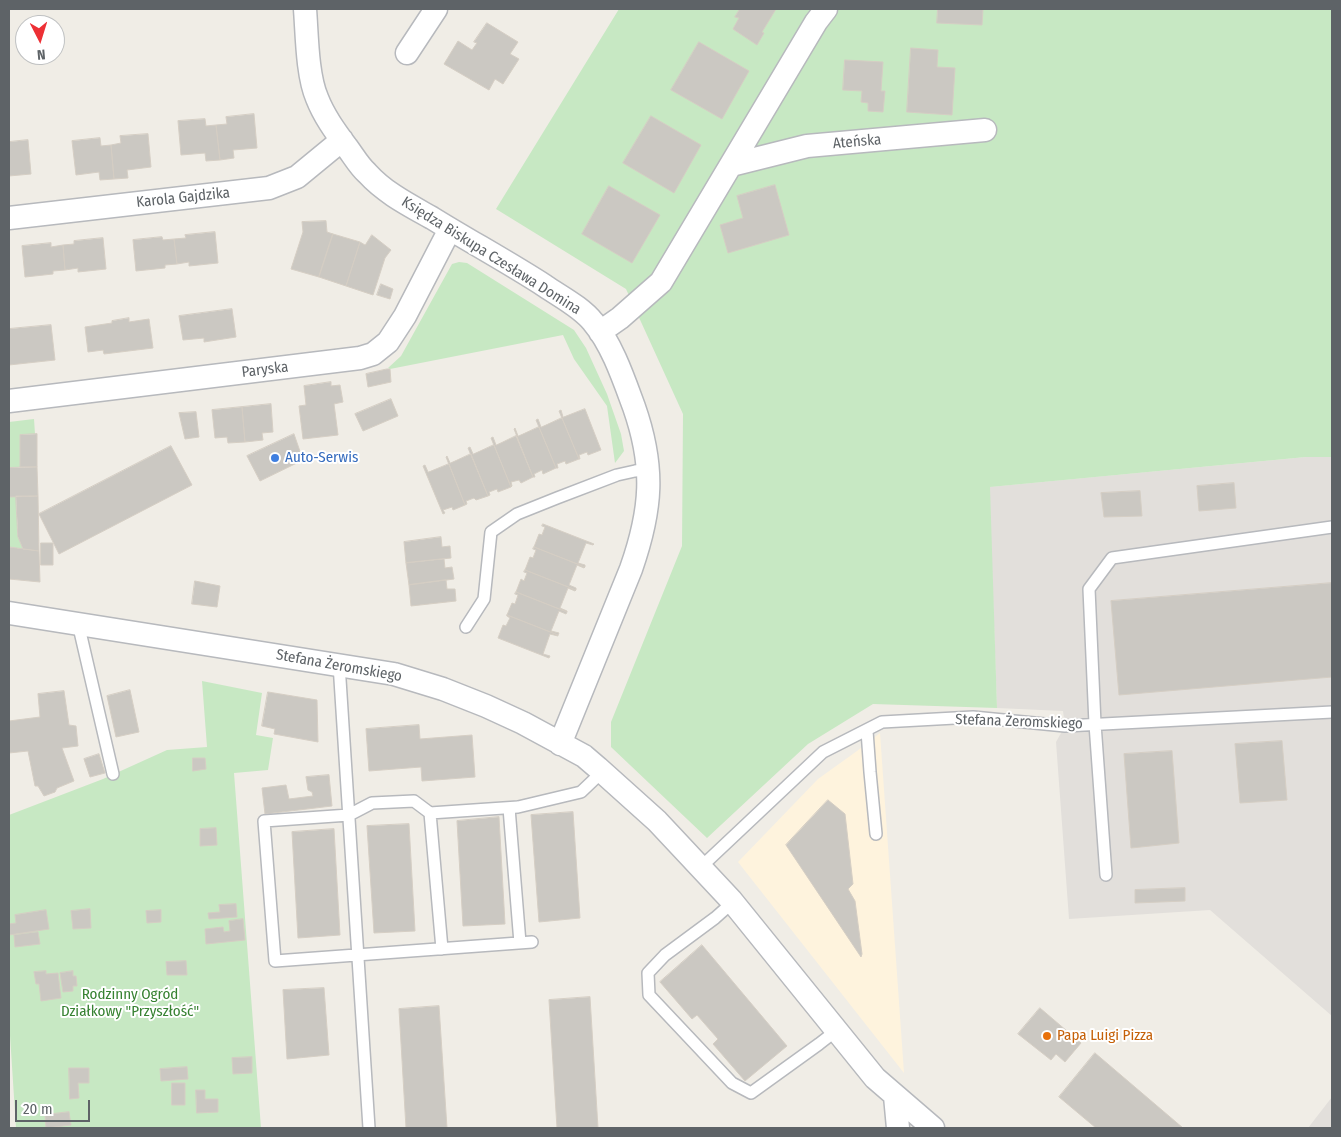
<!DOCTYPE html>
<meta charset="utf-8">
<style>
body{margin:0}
#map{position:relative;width:1341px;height:1137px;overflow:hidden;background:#f0ede6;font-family:"Fira Sans Condensed",sans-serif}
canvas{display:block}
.frame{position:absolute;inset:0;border:10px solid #5e6367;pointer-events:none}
.north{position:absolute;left:15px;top:15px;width:50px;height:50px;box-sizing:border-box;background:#fff;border:1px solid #bfc1c2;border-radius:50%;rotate:175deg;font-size:14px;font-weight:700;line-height:20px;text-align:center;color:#5e6367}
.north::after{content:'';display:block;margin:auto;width:18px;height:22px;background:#ed3035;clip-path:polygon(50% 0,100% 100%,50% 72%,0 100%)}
.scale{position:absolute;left:15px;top:1100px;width:75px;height:22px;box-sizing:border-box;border:2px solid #5e6367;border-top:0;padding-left:6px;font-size:15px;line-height:18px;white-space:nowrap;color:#5e6367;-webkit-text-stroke:4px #fff;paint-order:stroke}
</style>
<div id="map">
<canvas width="1341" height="1137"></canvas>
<div class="frame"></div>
<div class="north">N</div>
<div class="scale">20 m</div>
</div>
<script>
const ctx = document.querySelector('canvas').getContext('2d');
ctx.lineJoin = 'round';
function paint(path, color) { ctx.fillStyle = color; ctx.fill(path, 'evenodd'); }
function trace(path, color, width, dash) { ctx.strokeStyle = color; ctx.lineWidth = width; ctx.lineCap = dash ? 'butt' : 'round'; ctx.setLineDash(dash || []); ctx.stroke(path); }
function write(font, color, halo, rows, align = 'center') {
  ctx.font = font + ' "Fira Sans Condensed",sans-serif'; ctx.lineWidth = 4; ctx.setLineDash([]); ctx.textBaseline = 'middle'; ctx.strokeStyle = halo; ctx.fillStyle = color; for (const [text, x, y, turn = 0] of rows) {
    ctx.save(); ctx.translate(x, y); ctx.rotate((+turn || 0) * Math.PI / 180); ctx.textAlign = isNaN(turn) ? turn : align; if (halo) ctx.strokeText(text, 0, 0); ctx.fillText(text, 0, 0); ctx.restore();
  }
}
const commercial = new Path2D(`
 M 880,733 L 904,1073 L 738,862 L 818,779 L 857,751 Z`);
const industrial = new Path2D(`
 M 1306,457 L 1332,457 L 1332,1016 L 1210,910 L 1069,919 L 1056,742 L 1065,726 L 1063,711 L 997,708 L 989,487 Z
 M 1332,1097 L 1332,1128 L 1308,1128 Z`);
const green = new Path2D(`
 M 619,9 L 1332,9 L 1332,457 L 1306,457 L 990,487 L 997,708 L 873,704 L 808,744 L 707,838 L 611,747 L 611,722 L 682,546 L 683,414 L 626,289 L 496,209 Z
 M 459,262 L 467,263 L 574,330 L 586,348 L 607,394 L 621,434 L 624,451 L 615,463 L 607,406 L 574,359 L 563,335 L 390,369 L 388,368 L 401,356 L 452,264 Z
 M 34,419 L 35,434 L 20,435 L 20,467 L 9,468 L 9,470 L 9,422 Z
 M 16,496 L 18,537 L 23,549 L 9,547 L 9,497 Z
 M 202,681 L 262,693 L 256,735 L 273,738 L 268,770 L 234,773 L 261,1128 L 16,1128 L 9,1020 L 9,815 L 103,779 L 167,750 L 207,747 Z`);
const building = new Path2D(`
 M 740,9 L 776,9 L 762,32 L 764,33 L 757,45 L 733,29 L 739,18 L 735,17 Z
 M 938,9 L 983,9 L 982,25 L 937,23 Z
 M 487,23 L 518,42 L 510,54 L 519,59 L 503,84 L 495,79 L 489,90 L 444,64 L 458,41 L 472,50 L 477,43 L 474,42 Z
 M 699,42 L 749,71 L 722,119 L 671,90 Z
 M 911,48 L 938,50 L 937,67 L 955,68 L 952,115 L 907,112 Z
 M 845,60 L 883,62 L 881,91 L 885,91 L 883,112 L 868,111 L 868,103 L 861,102 L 862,91 L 843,90 Z
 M 254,114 L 257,148 L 233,150 L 234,158 L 220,160 L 216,125 L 227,124 L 226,117 Z
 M 651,116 L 701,145 L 674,193 L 623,163 Z
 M 205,119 L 206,126 L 216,125 L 220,160 L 206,161 L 205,153 L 181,155 L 178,121 Z
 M 148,134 L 151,167 L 127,170 L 128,178 L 114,179 L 111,145 L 121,143 L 120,136 Z
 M 100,138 L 101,146 L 111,145 L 114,179 L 100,180 L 99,172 L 76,175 L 72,141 Z
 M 28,140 L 31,174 L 9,176 L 9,142 Z
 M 775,185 L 789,235 L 728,253 L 720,225 L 743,218 L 737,196 Z
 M 609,186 L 660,215 L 632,263 L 582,234 Z
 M 326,221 L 327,232 L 333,234 L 319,277 L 291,269 L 303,232 L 302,222 Z
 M 215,232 L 218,263 L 189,266 L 189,262 L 177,264 L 174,239 L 186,238 L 185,235 Z
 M 333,234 L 360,242 L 346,286 L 319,277 Z
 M 372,235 L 391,250 L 385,258 L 373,295 L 346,286 L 360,242 L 365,245 Z
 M 162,237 L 163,240 L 174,239 L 177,264 L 165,265 L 165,268 L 136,271 L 133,240 Z
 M 103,238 L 106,269 L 78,272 L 78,268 L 65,270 L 63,245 L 74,244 L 74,241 Z
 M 51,243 L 51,247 L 63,245 L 65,270 L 53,271 L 53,274 L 25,277 L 22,246 Z
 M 381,284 L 393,289 L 390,299 L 377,295 Z
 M 232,309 L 236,337 L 204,342 L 204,338 L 183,340 L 179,316 Z
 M 129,318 L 129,322 L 149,319 L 153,348 L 104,354 L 103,350 L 88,352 L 85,327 L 112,323 L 112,321 Z
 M 51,325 L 55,360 L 9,365 L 9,329 Z
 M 387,369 L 390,369 L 391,382 L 368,387 L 366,374 Z
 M 331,382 L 331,386 L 340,385 L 343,402 L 334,404 L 338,435 L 303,439 L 299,406 L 306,405 L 304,386 Z
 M 391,399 L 398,416 L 363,431 L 355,414 Z
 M 271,404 L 273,432 L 262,433 L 263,440 L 245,442 L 242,407 Z
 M 242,407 L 245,442 L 228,443 L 227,437 L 215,438 L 212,410 Z
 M 585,409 L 601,450 L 588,455 L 587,452 L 579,455 L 580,459 L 579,459 L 559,411 L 561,410 L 563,417 Z
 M 196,412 L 199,437 L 185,439 L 179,413 Z
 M 562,418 L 579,459 L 566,464 L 565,461 L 557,464 L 558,468 L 556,468 L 536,420 L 538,419 L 541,427 Z
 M 539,427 L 556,468 L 543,474 L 542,470 L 534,474 L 535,477 L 533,477 L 514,429 L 515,428 L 518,436 Z
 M 37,434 L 37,467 L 20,467 L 20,435 Z
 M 294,434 L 303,460 L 260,481 L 247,456 Z
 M 516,436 L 533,477 L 521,483 L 519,480 L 511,482 L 512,486 L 511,487 L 491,438 L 493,437 L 496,445 Z
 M 494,445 L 511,487 L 498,492 L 497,489 L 489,492 L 490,495 L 488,496 L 468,448 L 470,447 L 473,454 Z
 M 171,446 L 192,485 L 59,554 L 39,514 Z
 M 471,454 L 488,496 L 476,500 L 474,498 L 466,501 L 467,504 L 465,505 L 446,457 L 447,456 L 450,463 Z
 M 449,464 L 465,505 L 453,510 L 452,507 L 443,510 L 445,513 L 443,514 L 423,466 L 425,465 L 428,472 Z
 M 37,467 L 38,496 L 9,497 L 9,468 Z
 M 1234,483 L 1236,508 L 1199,511 L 1197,486 Z
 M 1140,491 L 1142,516 L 1104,517 L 1101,493 Z
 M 16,496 L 38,496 L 39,551 L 23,549 L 18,537 Z
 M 543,524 L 594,544 L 593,545 L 586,543 L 578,563 L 585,565 L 585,567 L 534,547 L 539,534 L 542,535 L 545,527 L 542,526 Z
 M 441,537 L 442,547 L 450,546 L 451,558 L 406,563 L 404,542 Z
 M 41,543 L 53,543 L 53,565 L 41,565 Z
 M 9,547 L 39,551 L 40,582 L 9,579 Z
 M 534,547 L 585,567 L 584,568 L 577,565 L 569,585 L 576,588 L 576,590 L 525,570 L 530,557 L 533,558 L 536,550 L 533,549 Z
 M 444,559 L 445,568 L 452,567 L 454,579 L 409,585 L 406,563 Z
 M 525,570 L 576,590 L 575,591 L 568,588 L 560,608 L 567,611 L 567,612 L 516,592 L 521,579 L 524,581 L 527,573 L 524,572 Z
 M 446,580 L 447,589 L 455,589 L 456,601 L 411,606 L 409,585 Z
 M 195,581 L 220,586 L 217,607 L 192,604 Z
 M 1332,583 L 1332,677 L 1119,695 L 1111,601 Z
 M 516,592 L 567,612 L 566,614 L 559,611 L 551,631 L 559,633 L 558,635 L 507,615 L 512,603 L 515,604 L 518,595 L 515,594 Z
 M 507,615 L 558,635 L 558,636 L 550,634 L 543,654 L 550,656 L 549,658 L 498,638 L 503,625 L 506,626 L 510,618 L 507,616 Z
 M 130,690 L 139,732 L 116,737 L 107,696 Z
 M 64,691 L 69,725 L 76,726 L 78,746 L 62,748 L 74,781 L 57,788 L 55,792 L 44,796 L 38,786 L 35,786 L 28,751 L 9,753 L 9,721 L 40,717 L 38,694 Z
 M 268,692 L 317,700 L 318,742 L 274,734 L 275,729 L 262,726 Z
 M 419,725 L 420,739 L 472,735 L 475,777 L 422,781 L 421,767 L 369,771 L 366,729 Z
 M 1282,741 L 1287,800 L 1240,803 L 1235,744 Z
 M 1172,751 L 1179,843 L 1131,848 L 1124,754 Z
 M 99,754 L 105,773 L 90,777 L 84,759 Z
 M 193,758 L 205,758 L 206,769 L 193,771 Z
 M 329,775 L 332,806 L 265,814 L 262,788 L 286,785 L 289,799 L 313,796 L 312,792 L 308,790 L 306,777 Z
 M 828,800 L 845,814 L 853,884 L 848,889 L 855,901 L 862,954 L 861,957 L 786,845 Z
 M 573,812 L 580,918 L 539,922 L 531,815 Z
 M 499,817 L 505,924 L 463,926 L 457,821 Z
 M 409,824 L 415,931 L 374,933 L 367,826 Z
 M 216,828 L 217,845 L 200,846 L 200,829 Z
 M 334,829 L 340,935 L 298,938 L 292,832 Z
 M 1185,888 L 1185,901 L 1135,903 L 1135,890 Z
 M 236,904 L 237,917 L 209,919 L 208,913 L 220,912 L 219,905 Z
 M 90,909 L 91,928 L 73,929 L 71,911 Z
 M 46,910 L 49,929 L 9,935 L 9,924 L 16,923 L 15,915 Z
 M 161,910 L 161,922 L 147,923 L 146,911 Z
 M 243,919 L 245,940 L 206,944 L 205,929 L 223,927 L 224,932 L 230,931 L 229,921 Z
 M 38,932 L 40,944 L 15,947 L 14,935 Z
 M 702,945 L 787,1046 L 745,1081 L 713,1044 L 718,1039 L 697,1015 L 692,1019 L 660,982 Z
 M 186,961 L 187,975 L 167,975 L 166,962 Z
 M 46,971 L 46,974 L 58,973 L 61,998 L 41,1001 L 39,984 L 36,984 L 34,972 Z
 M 73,971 L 73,976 L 76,976 L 77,986 L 73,986 L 73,991 L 63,992 L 60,973 Z
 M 324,988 L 329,1055 L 287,1059 L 283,990 Z
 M 590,997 L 598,1128 L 557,1128 L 549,1000 Z
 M 439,1006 L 447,1128 L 406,1128 L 399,1009 Z
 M 1040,1008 L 1081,1043 L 1065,1062 L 1056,1054 L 1051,1060 L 1018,1034 Z
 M 1095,1053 L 1183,1128 L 1096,1128 L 1059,1097 Z
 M 252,1057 L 252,1073 L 233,1074 L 232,1058 Z
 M 187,1067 L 188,1079 L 161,1081 L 160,1069 Z
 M 69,1068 L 89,1068 L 89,1083 L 78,1083 L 79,1098 L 70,1099 Z
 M 172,1083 L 185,1083 L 185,1105 L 172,1105 Z
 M 196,1090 L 205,1090 L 205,1099 L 218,1099 L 218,1112 L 197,1113 Z
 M 69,1112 L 71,1125 L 46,1128 L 45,1115 Z`);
const lane = new Path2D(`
 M 78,623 L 113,774
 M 466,627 L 484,599 L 491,532 L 517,514 L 557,498 L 617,475 L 635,471 L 649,469
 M 339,664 L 369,1128
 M 867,731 L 870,772 L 876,834
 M 509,808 L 520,943
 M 430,813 L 442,949
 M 701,867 L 823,752 L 882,722 L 973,717 L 1065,726 L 1332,712
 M 1106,875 L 1095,724 L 1089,589 L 1112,558 L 1332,527
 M 733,902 L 715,918 L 665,955 L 648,973 L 649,995 L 732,1083 L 751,1093 L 819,1044 L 837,1030
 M 532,942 L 275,961 L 264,821 L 349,815 L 372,803 L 414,801 L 430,813 L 518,807 L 581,792 L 602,772`);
const street = new Path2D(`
 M 305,9 C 307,34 307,75 317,98 C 324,116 335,131 346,146 C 353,155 359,166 367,173 C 385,193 409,205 432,218 C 469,241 508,262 545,286 C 561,297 581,307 593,322 C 612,344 624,380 634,407 C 655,467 652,509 631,569 L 560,744
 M 407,53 L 436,9
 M 731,165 L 807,146 L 985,130
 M 9,218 L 269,188 L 297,177 L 342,140
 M 600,332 L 620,318 L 661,282 L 816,22 L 826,9
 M 9,401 L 360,358 L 373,354 L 388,342 L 405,316 L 450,229
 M 9,613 L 394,674 L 443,689 L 486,706 L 523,723 L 584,756 L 598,768 L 657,821 L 731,900 L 875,1078 L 933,1128
 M 895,1096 L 898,1128`);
const markers = [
 [275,458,5,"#3f7fe0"],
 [1047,1036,5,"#e8710a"]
];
const streetNames = [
 ["Ateńska",857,142,-5],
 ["Karola Gajdzika",183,198,-6],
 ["Księdza Biskupa Czesława Domina",491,256,32],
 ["Paryska",265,370,-7],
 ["Stefana Żeromskiego",339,666,10],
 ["Stefana Żeromskiego",1019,722,2]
];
const shopNames = [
 ["Auto-Serwis",285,458]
];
const parkNames = [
 ["Rodzinny Ogród",130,995],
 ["Działkowy \"Przyszłość\"",130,1012]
];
const foodNames = [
 ["Papa Luigi Pizza",1057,1036]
];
paint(commercial, '#fef3dd');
paint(industrial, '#e2dfdb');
paint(green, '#c7e8c3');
paint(building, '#cbc8c2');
trace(building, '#d5cec4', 1);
trace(lane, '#b7b9bd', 14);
trace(street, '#b7b9bd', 25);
trace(lane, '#fff', 11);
trace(street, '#fff', 22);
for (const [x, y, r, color] of markers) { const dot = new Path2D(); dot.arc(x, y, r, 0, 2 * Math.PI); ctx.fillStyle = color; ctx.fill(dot); trace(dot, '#fff', 2); }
write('15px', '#5e6367', '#fff', streetNames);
write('15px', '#366cbe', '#fff', shopNames, 'left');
write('15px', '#378232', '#fff', parkNames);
write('15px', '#c56008', '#fff', foodNames, 'left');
</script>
